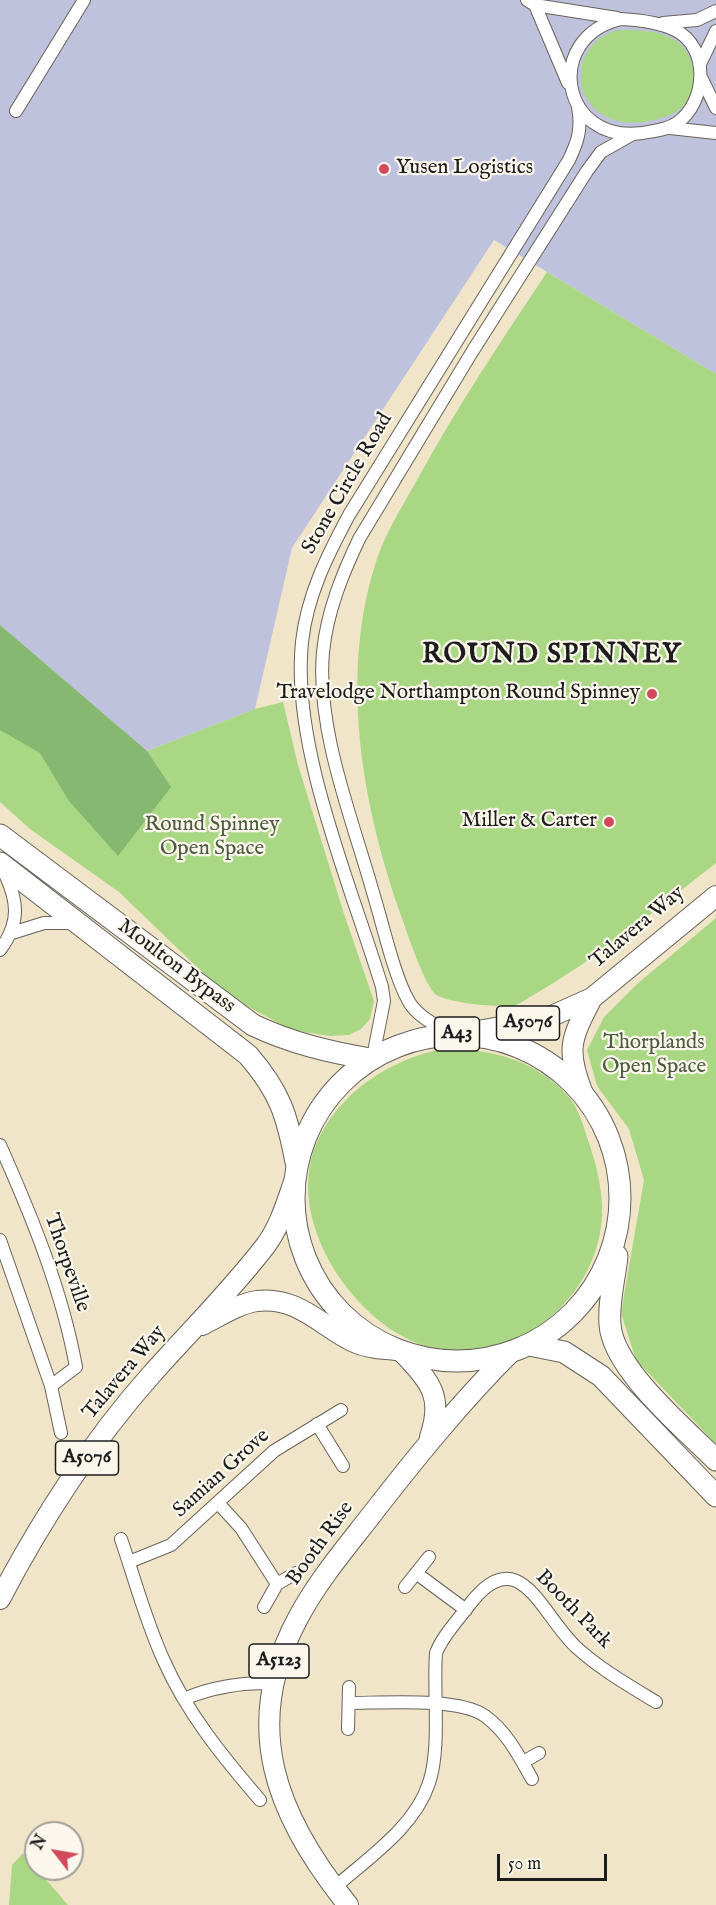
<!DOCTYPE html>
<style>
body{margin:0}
#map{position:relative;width:716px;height:1905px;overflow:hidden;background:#f1e5c9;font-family:"IM FELL English",serif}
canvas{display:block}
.north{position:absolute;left:24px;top:1821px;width:60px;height:60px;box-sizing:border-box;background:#fbf7ec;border:2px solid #a29f99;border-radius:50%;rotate:301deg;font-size:16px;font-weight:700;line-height:24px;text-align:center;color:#1c1c1c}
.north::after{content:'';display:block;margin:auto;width:21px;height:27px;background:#d1495b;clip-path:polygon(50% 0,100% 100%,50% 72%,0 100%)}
.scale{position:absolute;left:497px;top:1854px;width:110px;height:27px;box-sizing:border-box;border:3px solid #1c1c1c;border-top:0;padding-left:8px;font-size:18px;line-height:21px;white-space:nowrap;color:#1c1c1c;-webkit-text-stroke:4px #fbf7ec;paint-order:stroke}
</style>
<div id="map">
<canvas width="716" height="1905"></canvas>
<div class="north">N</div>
<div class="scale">50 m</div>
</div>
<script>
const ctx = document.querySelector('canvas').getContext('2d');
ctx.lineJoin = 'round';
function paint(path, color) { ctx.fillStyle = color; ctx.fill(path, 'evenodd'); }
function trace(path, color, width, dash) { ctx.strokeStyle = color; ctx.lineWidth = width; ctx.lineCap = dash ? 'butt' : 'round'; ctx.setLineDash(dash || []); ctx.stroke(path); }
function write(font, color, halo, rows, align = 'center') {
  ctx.font = font + ' "IM FELL English",serif'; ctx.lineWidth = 4.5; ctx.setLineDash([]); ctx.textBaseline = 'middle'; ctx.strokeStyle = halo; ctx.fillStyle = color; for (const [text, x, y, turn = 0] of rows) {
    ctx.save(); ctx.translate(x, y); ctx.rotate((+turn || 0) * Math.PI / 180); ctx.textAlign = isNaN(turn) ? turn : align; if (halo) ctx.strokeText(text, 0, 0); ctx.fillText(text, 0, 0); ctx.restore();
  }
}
const industrial = new Path2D(`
 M 0,0 L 716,0 L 716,374 L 494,240 L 292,548 L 255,709 L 147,751 L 0,625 Z`);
const green = new Path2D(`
 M 618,30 C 637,30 665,30 680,44 C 700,61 698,103 672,114 C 578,153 551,49 618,30 Z
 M 547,272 L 716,374 L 716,863 C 657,909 599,957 535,994 C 528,998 518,1006 510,1006 C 496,1007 443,1003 434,993 C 423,979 409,939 403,921 C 363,810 339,680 375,565 C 384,535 402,507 417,480 C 456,408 502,340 547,272 Z
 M 0,625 L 147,751 L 255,709 L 283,702 L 298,765 L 344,914 L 374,1001 L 370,1019 L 361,1029 L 349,1035 L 329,1036 L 292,1030 L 226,995 L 119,892 L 30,829 L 0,802 Z
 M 716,918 L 716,1444 L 636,1360 L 621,1313 L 644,1180 L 629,1129 L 597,1086 L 587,1050 L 604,1017 L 637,984 Z
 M 444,1049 C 489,1048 536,1060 567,1095 C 580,1109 584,1129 590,1146 C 597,1168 603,1192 602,1215 C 599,1287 537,1347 466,1353 C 442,1355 415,1344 395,1332 C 344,1300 298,1228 310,1165 C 323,1103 385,1059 444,1049 Z
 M 23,1853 L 68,1905 L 9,1905 L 12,1865 Z`);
const forest = new Path2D(`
 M 0,625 L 147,751 L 171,787 L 118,856 L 69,801 L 40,753 L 0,730 Z`);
const minor = new Path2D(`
 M 527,0 L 535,5 L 617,18
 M 535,5 L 568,83
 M 621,19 C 639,20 659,22 675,30 C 710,47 707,102 677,123 C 667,130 654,131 642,133 C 560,144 543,37 621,19 Z
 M 663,23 L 697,20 L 716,11
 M 700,64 L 716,31
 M 701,77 L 716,108
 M 16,111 L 84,0
 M 670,128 L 716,133
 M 12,933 L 44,923 L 75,923
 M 0,950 C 21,922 18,900 3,870
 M 450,1034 C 436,1025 416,1016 408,1000 C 394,975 383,925 374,896 C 353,820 316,731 323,652 C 327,612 342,575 359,539 L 472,352 L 587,171 L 601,152 L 633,134
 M 373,1057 L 384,1001 L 382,987 C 351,885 291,747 302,642 C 307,596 327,556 349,515 L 569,160 C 578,141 582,129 578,107
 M 0,1145 C 32,1217 62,1290 76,1367 L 51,1386
 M 0,1240 L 51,1386 L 61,1433
 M 317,1424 L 343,1466
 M 218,1503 L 241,1528 L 277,1584
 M 121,1539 C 135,1580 146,1622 164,1661 C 187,1713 223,1757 260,1800
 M 129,1562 L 171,1545 L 274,1451 L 341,1410
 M 416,1573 L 466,1610
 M 405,1587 L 429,1557
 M 264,1607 L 277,1584 L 296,1573
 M 184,1699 C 209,1688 246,1681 273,1684
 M 349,1703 C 383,1703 458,1697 485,1716 C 507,1732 519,1756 532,1779
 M 348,1729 L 349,1687
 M 523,1762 L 539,1753
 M 334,1888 C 368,1858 415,1827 429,1783 C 441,1748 433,1691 436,1653 C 443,1635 459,1619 470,1604 C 519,1540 541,1614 576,1647 C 600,1669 628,1685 656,1702`);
const primary = new Path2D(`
 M 461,1034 L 545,1019 L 592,998 L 716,896
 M 582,1091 C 565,1048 572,1037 592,998
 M 202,1325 C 220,1316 238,1304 257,1301 C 297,1296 320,1325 352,1341 C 366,1348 382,1349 397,1350
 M 403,1353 C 430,1382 444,1396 430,1437
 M 0,1599 C 40,1522 93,1440 151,1375 C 189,1332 231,1291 266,1245 C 280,1226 286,1204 294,1182
 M 348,1905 C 276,1816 240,1726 298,1618 C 317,1582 344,1550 369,1518 C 414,1460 459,1404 511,1352`);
const trunk = new Path2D(`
 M 0,835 L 253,1025 C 291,1043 329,1052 370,1059
 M 0,863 L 248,1055 C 280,1092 287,1115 296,1162
 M294 1198a163 163 0 1 1 326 0a163 163 0 1 1-326 0Z
 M 617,1256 C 615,1278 608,1301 610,1324 C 612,1368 685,1429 716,1460
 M 529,1345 L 564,1352 L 601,1376 L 716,1496`);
const markers = [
 [384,169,6,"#d1495b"],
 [652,694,6,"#d1495b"],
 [609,822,6,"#d1495b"]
];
const shields = [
 [528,1023,63],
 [457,1034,45],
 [87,1458,63],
 [279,1661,60]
];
const shieldNames = [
 ["A5076",528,1023],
 ["A43",457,1034],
 ["A5076",87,1458],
 ["A5123",279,1661]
];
const poiNames = [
 ["Yusen Logistics",396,169,"left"],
 ["Travelodge Northampton Round Spinney",640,694],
 ["Miller & Carter",597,822]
];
const streetNames = [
 ["Stone Circle Road",348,484,-60],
 ["Talavera Way",638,928,-40],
 ["Moulton Bypass",176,967,37],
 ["Thorpeville",66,1263,71],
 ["Talavera Way",125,1373,-50],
 ["Samian Grove",222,1474,-42],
 ["Booth Rise",321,1544,-54],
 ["Booth Park",573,1610,46]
];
const parkNames = [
 ["Round Spinney",212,826],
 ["Open Space",212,850],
 ["Thorplands",654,1044],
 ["Open Space",654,1068]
];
const districtNames = [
 ["ROUND SPINNEY",552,656]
];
paint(industrial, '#bfc2dd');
paint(green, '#a9d784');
paint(forest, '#86b872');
trace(minor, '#676259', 14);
trace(primary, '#676259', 22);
trace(trunk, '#676259', 23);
trace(minor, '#fff', 12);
trace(primary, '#fff', 20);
trace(trunk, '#fff', 21);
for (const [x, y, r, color] of markers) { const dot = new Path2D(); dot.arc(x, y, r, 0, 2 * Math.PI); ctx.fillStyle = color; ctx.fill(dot); trace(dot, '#fbf7ec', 2); }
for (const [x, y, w] of shields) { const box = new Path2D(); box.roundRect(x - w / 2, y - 17, w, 34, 4.5); ctx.fillStyle = '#fbf7ec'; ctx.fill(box); trace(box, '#1c1c1c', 1.5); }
write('bold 20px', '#1c1c1c', null, shieldNames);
write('21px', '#1c1c1c', '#fbf7ec', poiNames, 'right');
write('21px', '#1c1c1c', '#fbf7ec', streetNames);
write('21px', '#4d5d40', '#fbf7ec', parkNames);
ctx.letterSpacing = '1.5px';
write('bold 27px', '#1c1c1c', '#fbf7ec', districtNames);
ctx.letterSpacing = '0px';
</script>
